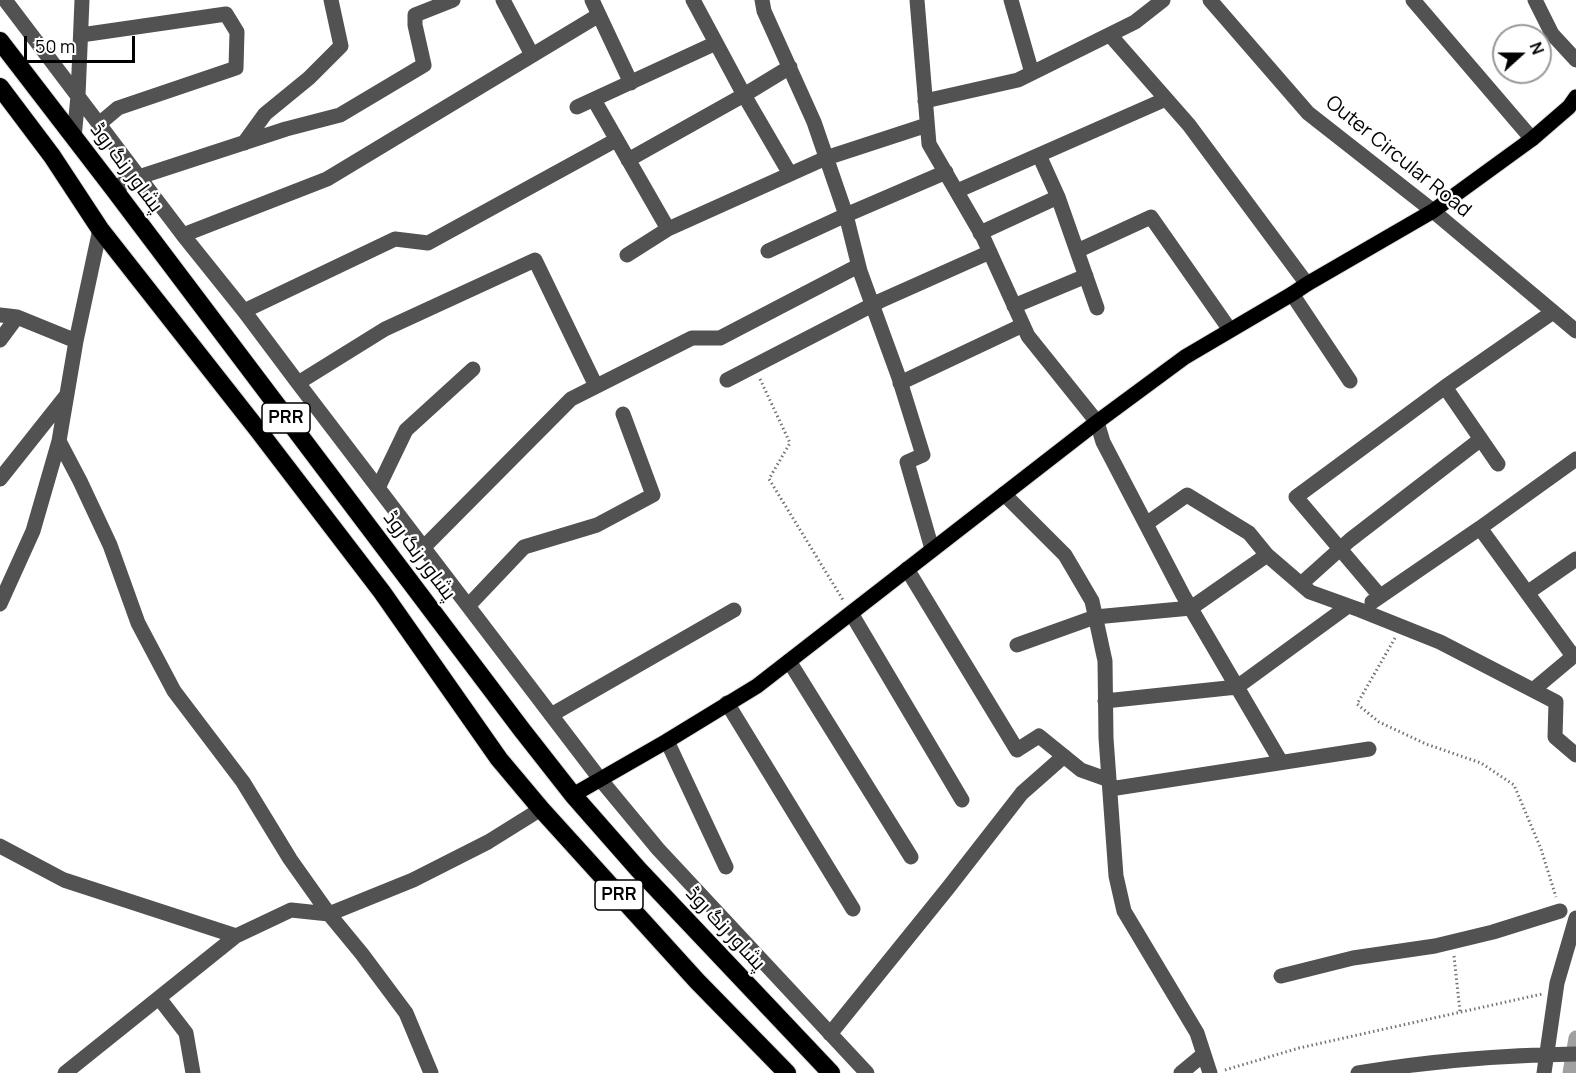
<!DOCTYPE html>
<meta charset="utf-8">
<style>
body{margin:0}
#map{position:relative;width:1576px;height:1073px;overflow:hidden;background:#fff;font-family:Manrope,sans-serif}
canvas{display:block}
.north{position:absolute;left:1492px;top:24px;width:60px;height:60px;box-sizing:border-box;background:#fff;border:2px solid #999;border-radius:50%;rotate:69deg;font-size:16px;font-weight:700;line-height:24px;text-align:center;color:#000}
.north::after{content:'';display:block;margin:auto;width:21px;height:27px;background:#000;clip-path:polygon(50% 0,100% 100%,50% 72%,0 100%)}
.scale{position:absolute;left:24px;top:36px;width:111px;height:27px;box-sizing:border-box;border:3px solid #000;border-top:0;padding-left:8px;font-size:18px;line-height:21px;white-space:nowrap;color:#000;-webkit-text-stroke:4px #fff;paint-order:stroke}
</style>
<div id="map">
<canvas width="1576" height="1073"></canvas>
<div class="north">N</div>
<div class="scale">50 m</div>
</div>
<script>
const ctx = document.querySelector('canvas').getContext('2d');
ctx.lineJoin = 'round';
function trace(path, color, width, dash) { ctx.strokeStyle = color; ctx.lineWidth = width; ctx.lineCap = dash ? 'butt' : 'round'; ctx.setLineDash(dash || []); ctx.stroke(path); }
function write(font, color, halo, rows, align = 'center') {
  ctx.font = font + ' Manrope,Cairo,sans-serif'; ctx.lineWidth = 4.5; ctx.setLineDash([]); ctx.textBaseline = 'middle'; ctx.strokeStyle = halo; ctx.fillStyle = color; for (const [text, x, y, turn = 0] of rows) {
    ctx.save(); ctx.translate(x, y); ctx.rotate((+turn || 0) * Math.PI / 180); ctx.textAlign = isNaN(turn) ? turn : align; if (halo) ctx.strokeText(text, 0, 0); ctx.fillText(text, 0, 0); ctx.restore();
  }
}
const canal = new Path2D(`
 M 1570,1073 L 1576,1038`);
const path = new Path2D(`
 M 760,379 L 790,443 L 769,479 L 843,600
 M 1395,638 L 1357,704 L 1379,722 L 1426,744 L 1481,763 L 1514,785 L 1541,849 L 1556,897
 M 1454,956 L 1460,1012
 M 1225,1070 L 1299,1048 L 1542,994`);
const minor = new Path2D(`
 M 5,0 L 183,235 L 244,311 L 298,383 L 600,779 L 658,849 L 867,1073
 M 503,0 L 532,55
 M 592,0 L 631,83
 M 693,0 L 744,95 L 790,174
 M 762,0 L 764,11 L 814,122 L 846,215 L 860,271 L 899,378 L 923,455 L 907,462 L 932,549
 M 917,0 L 929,144 L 983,237 L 1028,336 L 1097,422 L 1103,442 L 1183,595 L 1281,762
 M 1011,0 L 1032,73
 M 1210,0 L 1308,113 L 1433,211 L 1576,331
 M 1413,0 L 1532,139
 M 1535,0 L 1552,34 L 1576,60
 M 81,35 L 226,14 L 237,32 L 236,68 L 118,108 L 99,124
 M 1110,35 L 1189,125 L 1307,284
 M 594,100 L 668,229
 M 925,101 L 1018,80 L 1135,22 L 1163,0
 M 577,107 L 716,43
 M 74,138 L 78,96 L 82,0
 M 244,143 L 265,114 L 309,78 L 341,46 L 331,0
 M 1039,155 L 1058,197 L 1097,308
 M 628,160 L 744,95 L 790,67
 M 113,188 L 139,177 L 286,129 L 340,115 L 424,65 L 415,25 L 415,15 L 453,0
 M 957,191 L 1166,99
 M 100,229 L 76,341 L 59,441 L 80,481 L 110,545 L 138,623 L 174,691 L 243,782 L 290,859 L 329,914 L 362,954 L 406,1013 L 431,1073
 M 980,233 L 1058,197
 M 183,235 L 327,179 L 599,15
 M 768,251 L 846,215 L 946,172
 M 1077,251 L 1151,217 L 1230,330
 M 627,255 L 668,229 L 826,158 L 927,125
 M 1292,294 L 1350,381
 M 1014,306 L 1086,276
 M 244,311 L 395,239 L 428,243 L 616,140
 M 0,315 L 17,317 L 76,341
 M 0,340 L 17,317
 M 727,380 L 880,301 L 990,252
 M 298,383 L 385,329 L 535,260 L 596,386
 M 900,383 L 1023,325
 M 1445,387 L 1498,464
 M 0,479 L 66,396
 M 378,488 L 406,430 L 473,369
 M 1004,494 L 1065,555 L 1092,601 L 1105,661 L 1106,738 L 1116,876 L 1124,911 L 1197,1033 L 1210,1073
 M 1146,524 L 1187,495 L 1249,533 L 1267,555 L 1310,592 L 1360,610 L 1440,642 L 1556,702 L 1555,737 L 1576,755
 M 1480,528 L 1573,656
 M 423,548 L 571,399 L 692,338 L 720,338 L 858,266
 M 907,569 L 1017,750 L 1039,736 L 1081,770 L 1109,780
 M 1301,584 L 1350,540 L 1481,439
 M 1527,593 L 1576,559
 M 1380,596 L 1296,497 L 1445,387 L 1553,312
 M 1372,602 L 1480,528 L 1576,459
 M 0,604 L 33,531 L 59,441
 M 468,606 L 524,547 L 597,525 L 653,495 L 623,414
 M 851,613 L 962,800
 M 1017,645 L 1095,617 L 1191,608 L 1267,555
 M 789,661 L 911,857
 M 1533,690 L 1576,654
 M 1105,701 L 1237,687 L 1348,606
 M 727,703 L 853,909
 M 551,715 L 734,610
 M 667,741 L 726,867
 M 1110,789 L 1369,749
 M 0,846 L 64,880 L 236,936
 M 1281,976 L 1353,958 L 1435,946 L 1493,932 L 1560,911
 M 159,998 L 186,1033 L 193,1073
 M 830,1034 L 948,888 L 1022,793 L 1064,756
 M 65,1073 L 236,936 L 291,910 L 329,914 L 413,880 L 488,842 L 541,809
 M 1181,1073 L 1204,1054
 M 1358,1073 C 1429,1061 1503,1055 1576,1054
 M 1544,1073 L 1557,983 L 1576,918`);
const major = new Path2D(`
 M 573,795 L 667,741 L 757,686 L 1097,422 L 1185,357 L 1292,294 L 1307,284 L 1433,211 L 1532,139 L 1569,107 L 1576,97`);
const highway = new Path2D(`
 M 0,41 L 113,188 L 522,730 L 573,795 L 638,869 L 831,1073
 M 0,87 L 52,156 L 100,229 L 258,430 L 382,592 L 499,759 L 541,809 L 697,981 L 787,1073`);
const shields = [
 [286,418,48],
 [619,895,48]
];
const shieldNames = [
 ["PRR",286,418],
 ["PRR",619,895]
];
const streetNames = [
 ["Outer Circular Road",1398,157,39],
 ["پشاور رنگ روڈ",126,168,53],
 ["پشاور رنگ روڈ",419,556,53],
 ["پشاور رنگ روڈ",725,929,47]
];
trace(canal, '#a0a0a0', 15);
trace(major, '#dbdbdb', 17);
trace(highway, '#dbdbdb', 20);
trace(path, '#747474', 3, [1.5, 3]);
trace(minor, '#525252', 15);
trace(major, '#000', 15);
trace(highway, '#000', 18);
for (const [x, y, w] of shields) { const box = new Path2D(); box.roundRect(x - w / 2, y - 15, w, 30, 4.5); ctx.fillStyle = '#fff'; ctx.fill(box); trace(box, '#000', 1.5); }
write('bold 18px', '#000', null, shieldNames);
write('20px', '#000', '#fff', streetNames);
</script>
